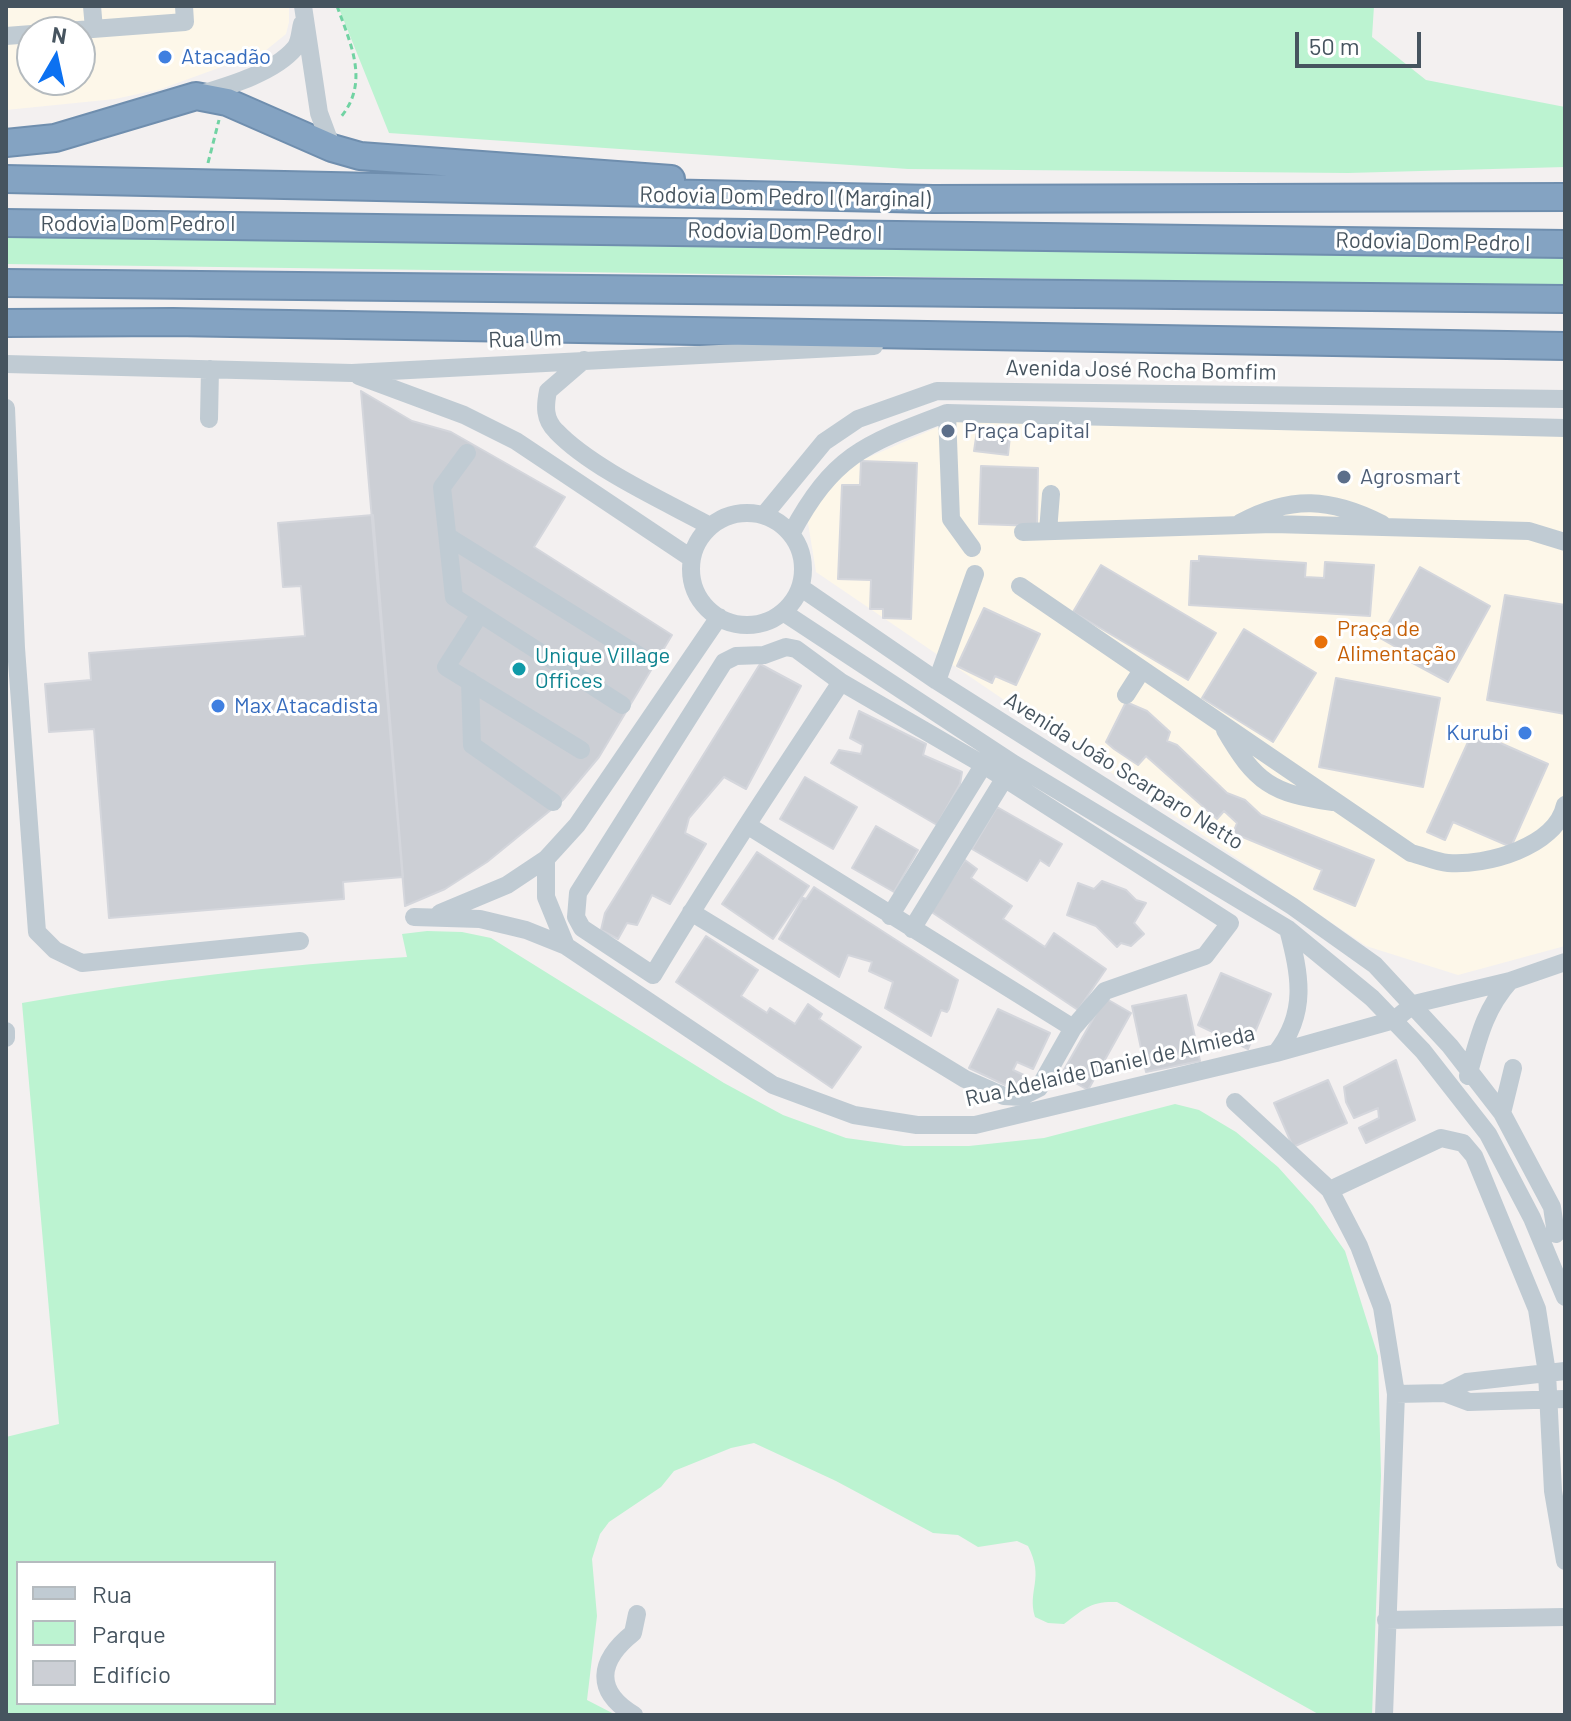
<!DOCTYPE html>
<meta charset="utf-8">
<style>
body{margin:0}
#map{position:relative;width:1571px;height:1721px;overflow:hidden;background:#f3f0f0;font-family:Barlow,sans-serif}
canvas{display:block}
.frame{position:absolute;inset:0;border:8px solid #46545f;pointer-events:none}
.legend{position:absolute;left:16px;top:1561px;width:260px;height:144px;box-sizing:border-box;background:#fff;border:2px solid #b5bbbf;margin:0;padding:10px 14px;list-style:none;font-size:24px;color:#46545f}
.legend li{display:flex;align-items:center;gap:16px;height:40px}
.legend b{width:40px;border:2px solid #b5bbbf}
.north{position:absolute;left:16px;top:16px;width:80px;height:80px;box-sizing:border-box;background:#fff;border:2px solid #b5bbbf;border-radius:50%;rotate:9deg;font-size:22px;font-weight:700;line-height:32px;text-align:center;color:#46545f}
.north::after{content:'';display:block;margin:auto;width:28px;height:36px;background:#0c71f1;clip-path:polygon(50% 0,100% 100%,50% 72%,0 100%)}
.scale{position:absolute;left:1295px;top:32px;width:126px;height:36px;box-sizing:border-box;border:4px solid #46545f;border-top:0;padding-left:10px;font-size:24px;line-height:28px;white-space:nowrap;color:#46545f;-webkit-text-stroke:6px #fff;paint-order:stroke}
</style>
<div id="map">
<canvas width="1571" height="1721"></canvas>
<div class="frame"></div>
<ul class="legend">
<li><b style="height:10px;background:#c0cbd3"></b>Rua</li>
<li><b style="height:22px;background:#bcf3d1"></b>Parque</li>
<li><b style="height:22px;background:#cccfd5"></b>Edifício</li>
</ul>
<div class="north">N</div>
<div class="scale">50 m</div>
</div>
<script>
const ctx = document.querySelector('canvas').getContext('2d');
ctx.lineJoin = 'round';
function paint(path, color) { ctx.fillStyle = color; ctx.fill(path, 'evenodd'); }
function trace(path, color, width, dash) { ctx.strokeStyle = color; ctx.lineWidth = width; ctx.lineCap = dash ? 'butt' : 'round'; ctx.setLineDash(dash || []); ctx.stroke(path); }
function write(font, color, halo, rows, align = 'center') {
  ctx.font = font + ' Barlow,sans-serif'; ctx.lineWidth = 6; ctx.setLineDash([]); ctx.textBaseline = 'middle'; ctx.strokeStyle = halo; ctx.fillStyle = color; for (const [text, x, y, turn = 0] of rows) {
    ctx.save(); ctx.translate(x, y); ctx.rotate((+turn || 0) * Math.PI / 180); ctx.textAlign = isNaN(turn) ? turn : align; if (halo) ctx.strokeText(text, 0, 0); ctx.fillText(text, 0, 0); ctx.restore();
  }
}
const commercial = new Path2D(`
 M 6,6 L 289,6 L 289,22 L 286,34 L 265,51 L 161,89 L 115,99 L 6,110 ZM 32,32 L 80,32 L 80,80 L 32,80 Z
 M 954,420 L 1565,433 L 1565,946 L 1458,975 L 1366,946 L 816,572 L 807,517 L 851,465 Z`);
const green = new Path2D(`
 M 338,6 L 1374,6 L 1372,37 L 1426,80 L 1565,107 L 1565,167 L 1348,173 L 908,169 L 389,133 Z
 M 6,234 L 1565,256 L 1565,286 L 6,264 Z
 M 427,931 L 462,932 L 491,938 L 724,1083 L 783,1115 L 846,1138 L 904,1146 L 969,1146 L 1044,1138 L 1175,1104 L 1199,1110 L 1236,1132 L 1278,1167 L 1313,1206 L 1345,1251 L 1378,1356 L 1381,1476 L 1372,1715 L 1320,1715 L 1117,1602 C 1090,1601 1084,1609 1064,1624 L 1048,1623 L 1035,1617 C 1027,1590 1045,1579 1028,1546 L 1017,1541 L 978,1547 L 958,1535 L 933,1533 L 836,1481 L 754,1443 L 731,1448 L 674,1471 L 661,1487 L 609,1522 L 600,1534 L 592,1559 L 597,1616 L 587,1700 L 616,1715 L 6,1715 L 6,1437 L 59,1424 L 22,1003 C 150,980 277,965 407,957 L 402,934 ZM 274,1563 L 274,1703 L 18,1703 L 18,1563 Z`);
const building = new Path2D(`
 M 361,391 L 412,421 L 451,432 L 565,497 L 534,547 L 672,635 L 599,757 L 563,800 L 487,862 L 445,889 L 405,906 Z
 M 977,431 L 1010,436 L 1008,455 L 974,451 Z
 M 861,461 L 917,463 L 911,619 L 883,618 L 883,609 L 870,609 L 871,580 L 838,579 L 842,485 L 860,485 Z
 M 981,466 L 1038,468 L 1037,526 L 979,524 Z
 M 373,515 L 403,877 L 343,882 L 344,899 L 109,918 L 94,729 L 49,732 L 45,684 L 91,680 L 89,653 L 305,636 L 301,586 L 283,587 L 278,523 Z
 M 1199,556 L 1306,563 L 1305,577 L 1324,578 L 1325,562 L 1374,565 L 1370,616 L 1189,605 L 1191,561 L 1199,561 Z
 M 1101,565 L 1216,633 L 1188,680 L 1073,612 Z
 M 1420,567 L 1490,606 L 1448,682 L 1398,655 L 1401,650 L 1380,638 Z
 M 1505,595 L 1565,605 L 1565,714 L 1487,700 Z
 M 984,608 L 1040,634 L 1016,685 L 995,676 L 992,683 L 957,666 Z
 M 1244,629 L 1316,673 L 1273,742 L 1202,698 Z
 M 760,664 L 801,686 L 746,789 L 724,777 L 689,818 L 685,833 L 706,844 L 670,904 L 652,895 L 637,925 L 627,923 L 618,939 L 601,930 L 605,913 Z
 M 1336,678 L 1440,698 L 1423,787 L 1319,767 Z
 M 1126,702 L 1147,711 L 1170,732 L 1167,741 L 1177,745 L 1227,793 L 1245,800 L 1261,815 L 1374,860 L 1355,906 L 1314,889 L 1322,870 L 1233,833 L 1237,823 L 1224,811 L 1217,819 L 1146,756 L 1138,765 L 1114,749 L 1106,742 Z
 M 859,711 L 926,744 L 923,755 L 962,772 L 960,784 L 937,825 L 831,763 L 839,750 L 861,754 L 863,745 L 850,738 Z
 M 1473,731 L 1548,764 L 1511,847 L 1453,822 L 1445,840 L 1427,832 Z
 M 805,777 L 857,807 L 833,849 L 780,819 Z
 M 997,807 L 1062,844 L 1049,866 L 1040,860 L 1027,881 L 972,849 Z
 M 876,826 L 918,850 L 894,892 L 852,868 Z
 M 757,852 L 809,886 L 773,939 L 722,904 Z
 M 965,860 L 977,869 L 971,878 L 1012,906 L 1003,919 L 1045,947 L 1054,933 L 1106,969 L 1078,1010 L 930,911 Z
 M 1102,881 L 1126,890 L 1136,900 L 1146,903 L 1134,923 L 1144,934 L 1131,946 L 1121,943 L 1117,947 L 1096,926 L 1067,915 L 1078,883 L 1094,889 Z
 M 814,887 L 958,980 L 949,1009 L 947,1012 L 941,1010 L 931,1036 L 885,1008 L 893,982 L 869,971 L 872,962 L 848,955 L 839,977 L 779,939 L 803,898 L 806,899 Z
 M 706,936 L 758,970 L 741,996 L 767,1013 L 770,1008 L 795,1024 L 808,1004 L 822,1014 L 819,1019 L 861,1047 L 832,1088 L 676,982 Z
 M 1221,973 L 1271,994 L 1248,1049 L 1198,1025 Z
 M 1186,995 L 1200,1061 L 1146,1072 L 1132,1006 Z
 M 1105,998 L 1131,1013 L 1088,1090 L 1061,1075 Z
 M 998,1009 L 1050,1033 L 1033,1069 L 1017,1062 L 1013,1070 L 1028,1077 L 1020,1092 L 969,1068 Z
 M 1396,1060 L 1415,1120 L 1366,1143 L 1359,1128 L 1379,1118 L 1378,1108 L 1354,1118 L 1346,1102 L 1344,1087 Z
 M 1328,1080 L 1347,1123 L 1293,1147 L 1274,1103 Z`);
const path = new Path2D(`
 M 337,6 C 351,45 370,83 340,118
 M 208,163 L 219,120`);
const minor = new Path2D(`
 M 92,6 L 94,29
 M 303,6 L 319,113 L 332,148
 M 53,32 L 185,22 L 184,6
 M 6,36 L 32,34
 M 198,95 C 228,86 274,73 295,48 C 300,42 300,31 302,24
 M 584,360 L 548,391 C 545,406 544,419 556,431 C 591,468 664,501 710,526
 M 6,364 L 352,373 L 874,346
 M 359,376 L 464,415 L 516,441 L 691,558
 M 6,408 L 16,648 L 37,932 L 55,950 L 82,963 L 300,941
 M 947,413 L 951,519 L 972,548
 M 209,419 L 210,369
 M 467,453 L 442,487 L 454,597 L 622,705
 M691 569a56 56 0 1 1 112 0a56 56 0 1 1-112 0Z
 M 764,515 L 824,442 L 858,419 L 937,391 L 1565,399
 M 1240,523 C 1291,495 1331,498 1382,524
 M 1048,531 L 1051,494
 M 1023,532 L 1273,524 L 1529,531 L 1565,542
 M 791,534 C 834,454 865,444 947,413 L 1565,428
 M 450,538 L 641,657
 M 1020,586 L 1411,853 C 1423,856 1436,862 1448,863 C 1486,866 1556,847 1565,805
 M 800,587 L 937,681 L 1292,906 L 1375,965 L 1450,1046 L 1502,1113 L 1552,1207 L 1556,1234
 M 783,612 L 1014,764 L 1288,929 L 1372,998 L 1423,1051 L 1488,1134 L 1532,1218 L 1565,1297
 M 480,614 L 446,667 L 581,750
 M 470,681 L 472,745 L 553,802
 M 937,681 L 975,574
 M 1126,695 L 1142,670
 M 1225,730 C 1255,782 1272,794 1333,802
 M 747,825 L 1073,1028
 M 546,859 L 546,897 L 566,946
 M 691,912 L 965,1079 L 1004,1096 L 1021,1097 L 1039,1088 L 1073,1028 L 1105,991 L 1205,956 L 1230,923 L 982,764 L 841,682 L 796,649 L 786,647 L 764,655 L 736,656 L 724,662 L 578,893 L 576,917 L 582,928 L 653,975 C 713,875 777,779 841,682
 M 440,913 L 507,885 L 546,859 L 577,825 L 719,617
 M 890,916 L 989,756
 M 414,917 L 480,919 L 526,930 L 566,946 L 773,1085 L 854,1115 L 917,1125 L 975,1125 L 1276,1053 L 1394,1020 L 1414,1004 L 1510,981 L 1565,962
 M 912,929 L 1009,771
 M 6,1031 L 6,1038
 M 1276,1053 C 1308,1013 1300,975 1288,929
 M 1468,1076 C 1478,1040 1484,1010 1510,981
 M 1235,1102 L 1330,1190 L 1359,1246 L 1382,1307 L 1396,1394 L 1384,1715
 M 1502,1113 L 1513,1068
 M 1330,1190 L 1441,1138 L 1463,1143 L 1474,1156 L 1537,1309 L 1547,1373 L 1553,1491 L 1565,1561
 M 1445,1393 L 1467,1382 L 1565,1371
 M 1396,1394 L 1445,1393 L 1469,1402 L 1565,1399
 M 1386,1620 L 1565,1617
 M 634,1715 C 594,1691 598,1661 633,1633 L 637,1614`);
const highway = new Path2D(`
 M 6,143 L 55,138 L 196,96 L 227,102 L 332,148 L 360,156 L 671,179
 M 6,179 L 933,199 L 1565,197
 M 6,223 L 1565,244
 M 6,283 L 1565,299
 M 6,323 L 173,322 L 1565,346`);
const markers = [
 [165,57,8,"#3f7fe0"],
 [948,431,8,"#5c6f8a"],
 [1344,477,8,"#5c6f8a"],
 [1321,642,8,"#e8710a"],
 [519,669,8,"#0f9aa8"],
 [218,706,8,"#3f7fe0"],
 [1525,733,8,"#3f7fe0"]
];
const shopNames = [
 ["Atacadão",181,57],
 ["Max Atacadista",234,706],
 ["Kurubi",1509,733,"right"]
];
const streetNames = [
 ["Rodovia Dom Pedro I (Marginal)",785,197,1],
 ["Rodovia Dom Pedro I",138,224],
 ["Rodovia Dom Pedro I",785,232,1],
 ["Rodovia Dom Pedro I",1433,242,1],
 ["Rua Um",525,339,-2],
 ["Avenida José Rocha Bomfim",1141,370,1],
 ["Avenida João Scarparo Netto",1124,771,32],
 ["Rua Adelaide Daniel de Almieda",1110,1066,-13]
];
const serviceNames = [
 ["Praça Capital",964,431],
 ["Agrosmart",1360,477]
];
const foodNames = [
 ["Praça de",1337,629],
 ["Alimentação",1337,654]
];
const cultureNames = [
 ["Unique Village",535,656],
 ["Offices",535,681]
];
paint(commercial, '#fdf7e9');
paint(green, '#bcf3d1');
paint(building, '#cccfd5');
trace(building, '#d4d6dc', 2);
trace(highway, '#6f8eae', 30);
trace(path, '#71d3a3', 3, [6, 4]);
trace(minor, '#c0cbd3', 18);
trace(highway, '#84a3c2', 26);
for (const [x, y, r, color] of markers) { const dot = new Path2D(); dot.arc(x, y, r, 0, 2 * Math.PI); ctx.fillStyle = color; ctx.fill(dot); trace(dot, '#fff', 3); }
write('22px', '#366cbe', '#fff', shopNames, 'left');
write('22px', '#46545f', '#fff', streetNames);
write('22px', '#4e5e75', '#fff', serviceNames, 'left');
write('22px', '#c56008', '#fff', foodNames, 'left');
write('22px', '#0d838f', '#fff', cultureNames, 'left');
</script>
